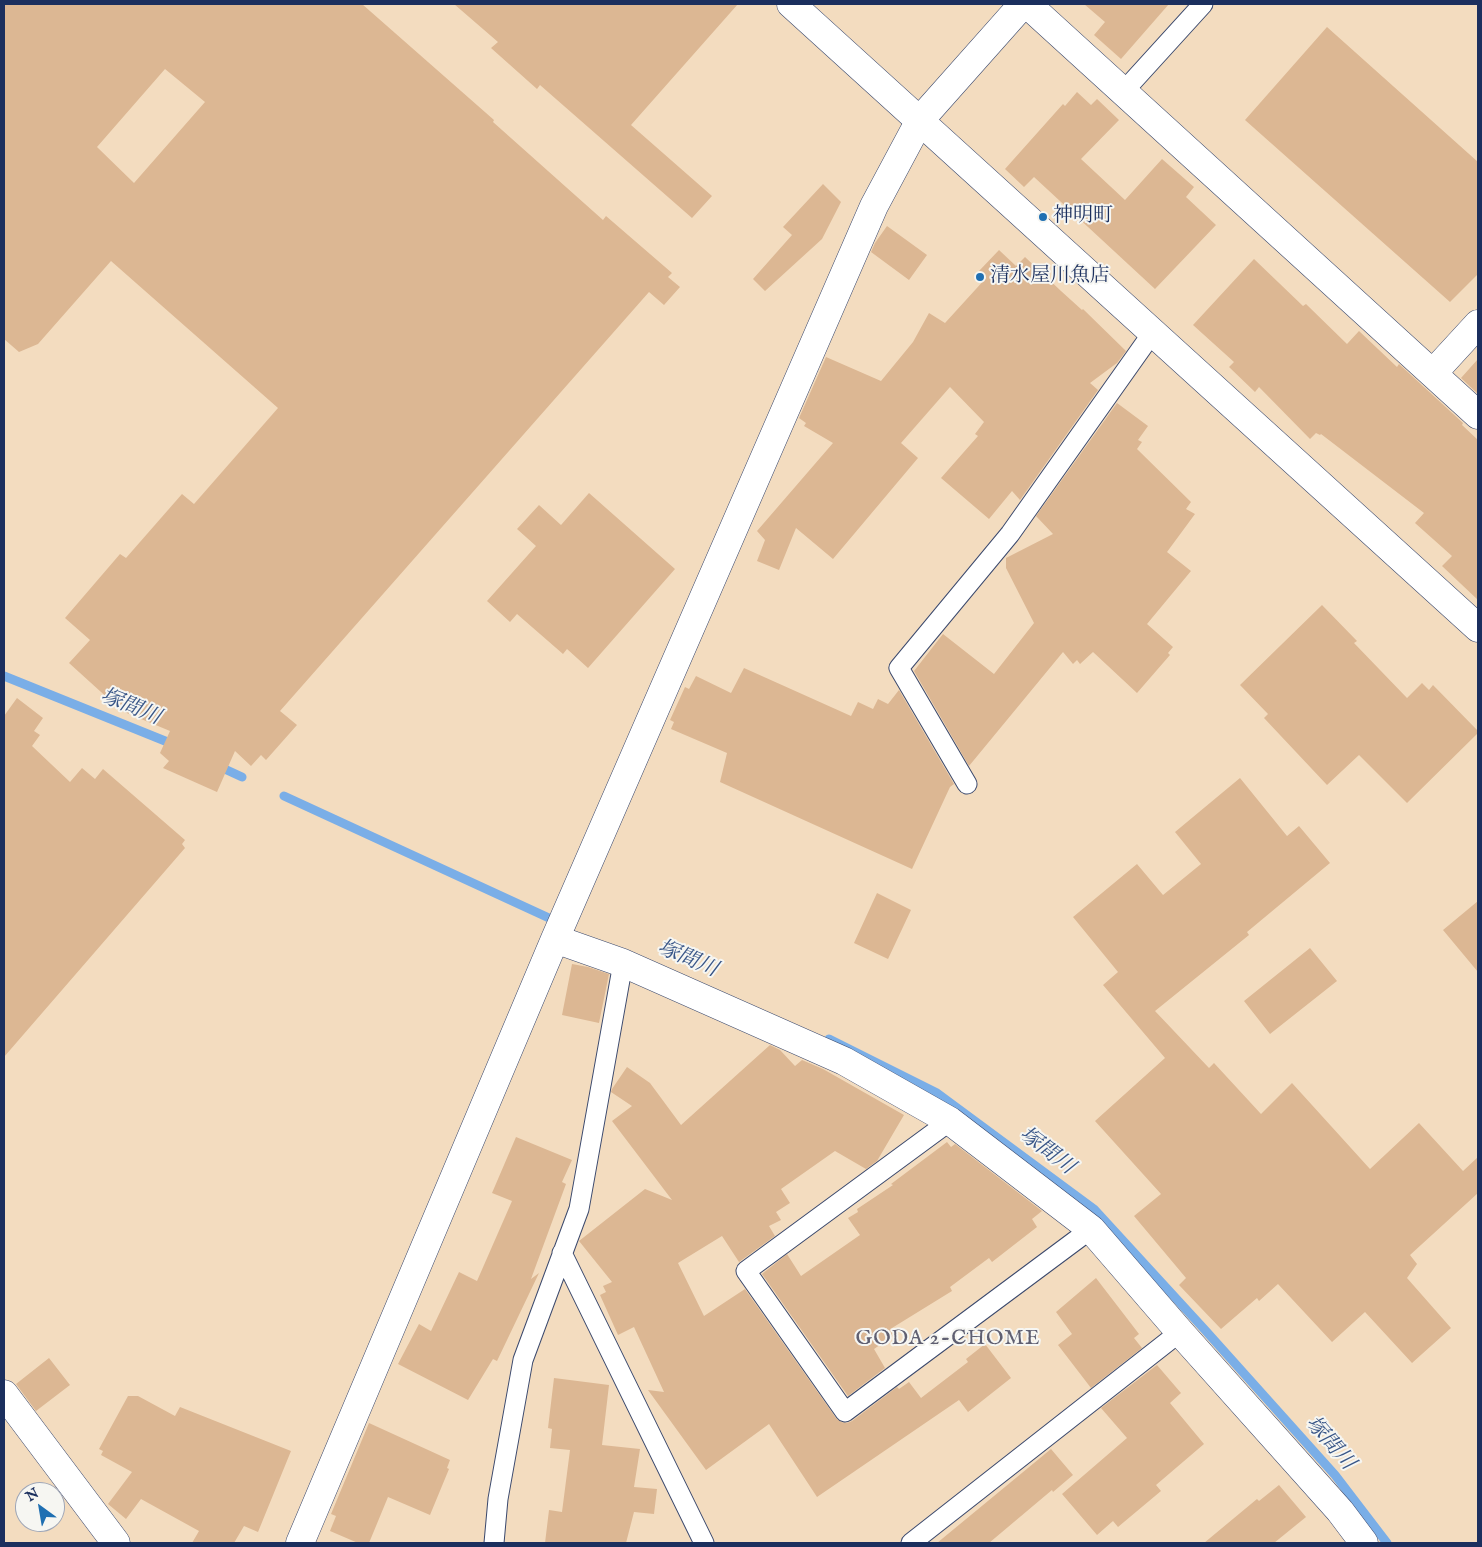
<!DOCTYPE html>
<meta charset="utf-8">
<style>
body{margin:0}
#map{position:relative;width:1482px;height:1547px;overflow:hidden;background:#f3dcbf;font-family:"IM FELL English",serif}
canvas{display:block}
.frame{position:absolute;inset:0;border:5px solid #1b2f5e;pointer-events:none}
.north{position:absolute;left:15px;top:1482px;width:50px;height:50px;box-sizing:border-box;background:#f6f6f2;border:1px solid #9ea6b7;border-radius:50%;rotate:328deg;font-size:14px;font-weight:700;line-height:20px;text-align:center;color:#1b2f5e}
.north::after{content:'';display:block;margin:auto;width:18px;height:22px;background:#1f6fb2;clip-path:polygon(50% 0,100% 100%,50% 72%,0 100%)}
</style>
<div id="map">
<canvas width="1482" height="1547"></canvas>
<div class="frame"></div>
<div class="north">N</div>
</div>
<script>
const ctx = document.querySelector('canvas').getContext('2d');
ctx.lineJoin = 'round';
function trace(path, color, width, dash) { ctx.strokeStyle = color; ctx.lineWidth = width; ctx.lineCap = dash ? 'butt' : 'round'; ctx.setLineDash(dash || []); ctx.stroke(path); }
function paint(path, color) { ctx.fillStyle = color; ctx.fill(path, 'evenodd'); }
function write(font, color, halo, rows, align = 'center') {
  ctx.font = font + ' "IM FELL English","Noto Serif JP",serif'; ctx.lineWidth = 4; ctx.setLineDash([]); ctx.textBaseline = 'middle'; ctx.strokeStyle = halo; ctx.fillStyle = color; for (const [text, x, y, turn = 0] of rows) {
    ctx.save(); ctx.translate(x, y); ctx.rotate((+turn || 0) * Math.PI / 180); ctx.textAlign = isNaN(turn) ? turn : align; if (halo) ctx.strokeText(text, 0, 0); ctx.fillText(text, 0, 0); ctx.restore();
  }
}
const stream = new Path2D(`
 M 4,676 L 175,745
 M 216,765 L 242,777
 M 284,796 L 549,918
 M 829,1039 L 937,1093 L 1094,1209 L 1205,1330 L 1335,1475 L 1387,1543`);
const building = new Path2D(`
 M 4,4 L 362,4 L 494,120 L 493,122 L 603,220 L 606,216 L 672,273 L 668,277 L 680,287 L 664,305 L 649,292 L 280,711 L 297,725 L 266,760 L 261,755 L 251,766 L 235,751 L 217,792 L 163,768 L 169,761 L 160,753 L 170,731 L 122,711 L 69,663 L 90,640 L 65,618 L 120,554 L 126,558 L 182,494 L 194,504 L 278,408 L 111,261 L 38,344 L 19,352 L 4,339 ZM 165,69 L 205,102 L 134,183 L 97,147 Z
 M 454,4 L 738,4 L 631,125 L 712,196 L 692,218 L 540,85 L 537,89 L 491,48 L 498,42 Z
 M 1084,4 L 1169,4 L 1121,59 L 1094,35 L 1105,22 Z
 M 1327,27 L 1478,162 L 1478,274 L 1450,302 L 1245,120 Z
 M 1077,92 L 1091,105 L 1097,99 L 1119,120 L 1081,159 L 1125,200 L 1162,159 L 1194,187 L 1186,197 L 1216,225 L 1155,289 L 1034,177 L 1024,187 L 1005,169 L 1063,104 L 1065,106 Z
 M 823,184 L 841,202 L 822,239 L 765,291 L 753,279 L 792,235 L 783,227 Z
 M 887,226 L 927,255 L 909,280 L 871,252 L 875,243 Z
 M 999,250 L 1016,266 L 1025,257 L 1061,291 L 1082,310 L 1083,309 L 1126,351 L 1117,363 L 1090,383 L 1098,390 L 1020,500 L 1012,491 L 989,519 L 941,478 L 978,436 L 975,434 L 984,422 L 950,387 L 901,443 L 918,458 L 833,559 L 796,528 L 779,570 L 757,561 L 765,540 L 757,531 L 833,443 L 804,426 L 806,423 L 799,418 L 826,357 L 881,381 L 913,342 L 929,313 L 945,323 L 986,278 L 979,271 Z
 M 1254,259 L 1303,306 L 1306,304 L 1347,344 L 1359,331 L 1397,367 L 1399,364 L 1463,423 L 1462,425 L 1478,440 L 1478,600 L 1442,566 L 1452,556 L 1415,523 L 1424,513 L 1321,434 L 1320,435 L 1316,433 L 1310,439 L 1259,387 L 1255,392 L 1229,367 L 1234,362 L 1193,325 Z
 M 1478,359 L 1478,394 L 1461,378 Z
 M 1117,403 L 1148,426 L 1138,440 L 1142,442 L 1137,449 L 1191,502 L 1186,509 L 1195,514 L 1167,552 L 1191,571 L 1147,624 L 1173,647 L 1168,653 L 1170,655 L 1137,693 L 1093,652 L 1080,664 L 1077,660 L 1073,664 L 1063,652 L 969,766 L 914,671 L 943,634 L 994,674 L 1034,623 L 1006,568 L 1006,558 L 1053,534 L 1036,516 Z
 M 589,493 L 675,569 L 588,668 L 567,649 L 563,654 L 517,614 L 510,622 L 487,601 L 536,546 L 517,529 L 539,505 L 561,525 Z
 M 1322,605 L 1357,641 L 1354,643 L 1407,698 L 1422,683 L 1429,690 L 1433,685 L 1478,731 L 1478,733 L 1407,803 L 1359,755 L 1327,785 L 1264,718 L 1268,714 L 1240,685 Z
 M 744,668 L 851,716 L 858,702 L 873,709 L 878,699 L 888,704 L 899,690 L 954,784 L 950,787 L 912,869 L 720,782 L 727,753 L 671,729 L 674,722 L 670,720 L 685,687 L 689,689 L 696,676 L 731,693 Z
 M 17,698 L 43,718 L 34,731 L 40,735 L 32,746 L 70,782 L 82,768 L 95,779 L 103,769 L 185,840 L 182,844 L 185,848 L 4,1057 L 4,716 Z
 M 1240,778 L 1287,836 L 1299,826 L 1330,863 L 1247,932 L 1249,935 L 1155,1011 L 1209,1068 L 1214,1063 L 1261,1114 L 1292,1083 L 1370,1169 L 1419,1123 L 1463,1171 L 1478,1157 L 1478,1193 L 1410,1255 L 1417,1264 L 1407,1278 L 1451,1328 L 1412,1363 L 1365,1312 L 1332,1342 L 1278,1284 L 1259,1301 L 1257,1298 L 1221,1329 L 1179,1285 L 1186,1278 L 1134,1216 L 1161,1194 L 1095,1121 L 1165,1058 L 1103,985 L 1118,972 L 1073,917 L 1137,864 L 1163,895 L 1201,864 L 1175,832 Z
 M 877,893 L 911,910 L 888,959 L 854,943 Z
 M 1478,901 L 1478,972 L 1443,930 Z
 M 1310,948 L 1337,981 L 1270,1034 L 1244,1001 Z
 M 572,964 L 588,967 L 609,974 L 599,1023 L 562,1015 Z
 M 770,1045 L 780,1050 L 795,1066 L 802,1060 L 823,1069 L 904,1115 L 877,1161 L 866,1169 L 835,1151 L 781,1189 L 790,1203 L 776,1212 L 781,1220 L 769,1226 L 775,1236 L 739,1262 L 722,1236 L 678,1263 L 704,1316 L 745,1289 L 836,1418 L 841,1422 L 847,1423 L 852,1421 L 897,1387 L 899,1389 L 909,1382 L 921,1398 L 968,1362 L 966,1359 L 985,1344 L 1011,1378 L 968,1412 L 959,1400 L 817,1497 L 769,1424 L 706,1470 L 648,1390 L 664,1392 L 634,1327 L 618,1335 L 600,1295 L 606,1292 L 603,1286 L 612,1282 L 579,1241 L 645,1189 L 672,1200 L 612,1121 L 632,1106 L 611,1092 L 612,1089 L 627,1067 L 650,1083 L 681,1125 Z
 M 516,1137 L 572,1160 L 562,1182 L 566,1184 L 531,1279 L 539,1273 L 497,1361 L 493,1359 L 468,1400 L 398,1364 L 419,1324 L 431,1331 L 459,1272 L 477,1281 L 512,1201 L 492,1193 Z
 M 947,1142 L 951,1147 L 955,1144 L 1042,1211 L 1032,1219 L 1037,1227 L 992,1262 L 989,1258 L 950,1287 L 952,1291 L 892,1328 L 896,1334 L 874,1349 L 885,1368 L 848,1396 L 762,1274 L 787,1254 L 801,1276 L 860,1235 L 848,1218 L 858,1212 L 857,1209 L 893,1185 L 891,1184 Z
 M 1096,1278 L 1139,1334 L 1134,1338 L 1142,1348 L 1091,1388 L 1058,1345 L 1072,1334 L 1056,1312 Z
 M 49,1358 L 70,1385 L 36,1411 L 16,1384 Z
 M 1157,1365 L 1181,1393 L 1170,1403 L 1204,1444 L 1156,1485 L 1161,1491 L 1118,1527 L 1113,1521 L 1097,1535 L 1062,1494 L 1127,1438 L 1101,1408 Z
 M 554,1378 L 609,1385 L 602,1445 L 640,1449 L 634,1487 L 657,1489 L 654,1514 L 634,1512 L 626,1543 L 545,1543 L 549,1510 L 562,1512 L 570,1450 L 550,1448 L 552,1429 L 548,1428 Z
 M 128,1396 L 138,1396 L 175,1416 L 180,1407 L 291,1451 L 258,1532 L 244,1526 L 234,1543 L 192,1543 L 199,1531 L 141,1499 L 126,1519 L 108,1504 L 132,1472 L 101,1455 L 103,1451 L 99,1449 Z
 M 369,1423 L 450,1460 L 447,1468 L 449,1469 L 430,1515 L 388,1497 L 369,1543 L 358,1543 L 330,1531 L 336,1516 L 331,1514 Z
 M 1051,1449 L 1073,1475 L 1053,1492 L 1052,1490 L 989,1543 L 937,1543 Z
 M 1279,1485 L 1306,1517 L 1274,1543 L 1204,1543 L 1257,1499 L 1259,1501 Z`);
const lane = new Path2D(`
 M 1123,92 L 1203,4
 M 967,784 L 899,668 L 1010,534 L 1153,332
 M 950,1121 L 746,1271 L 845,1412 L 1091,1229
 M 562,1253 L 704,1543
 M 494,1543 L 498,1499 L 523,1360 L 579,1209 L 623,963
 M 911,1543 L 1180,1332`);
const street = new Path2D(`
 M 1027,4 L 1478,415
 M 1433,373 L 1478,324
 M 555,939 L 623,963 L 844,1061 L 950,1121 L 1091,1229 L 1180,1332 L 1340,1511 L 1364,1543
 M 4,1394 L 116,1543
 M 300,1543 L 555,939 L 874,206 L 920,120 L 1023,4`);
const secondary = new Path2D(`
 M 791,4 L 1478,628`);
const markers = [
 [1043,217,5,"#1f6fb2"],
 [980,277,5,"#1f6fb2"]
];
const poiNames = [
 ["神明町",1053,217],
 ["清水屋川魚店",990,277]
];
const waterNames = [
 ["塚間川",130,708,22],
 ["塚間川",687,960,23],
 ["塚間川",1046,1152,37],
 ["塚間川",1329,1444,49]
];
const neighbourhoodNames = [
 ["GODA 2-CHOME",948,1340]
];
trace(stream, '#7aaee7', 9);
paint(building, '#dcb793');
trace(lane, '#3b496d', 21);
trace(street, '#3b496d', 29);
trace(secondary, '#3b496d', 29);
trace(lane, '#fff', 19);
trace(street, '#fff', 28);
trace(secondary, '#fff', 28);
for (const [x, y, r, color] of markers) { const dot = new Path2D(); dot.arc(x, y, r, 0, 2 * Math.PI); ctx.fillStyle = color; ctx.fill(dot); trace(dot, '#f6f6f2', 2); }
write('20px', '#1b2f5e', '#f6f6f2', poiNames, 'left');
write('italic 21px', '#385587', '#f6f6f2', waterNames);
ctx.letterSpacing = '1px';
write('21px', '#5f5f71', '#f6f6f2', neighbourhoodNames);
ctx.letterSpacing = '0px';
</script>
